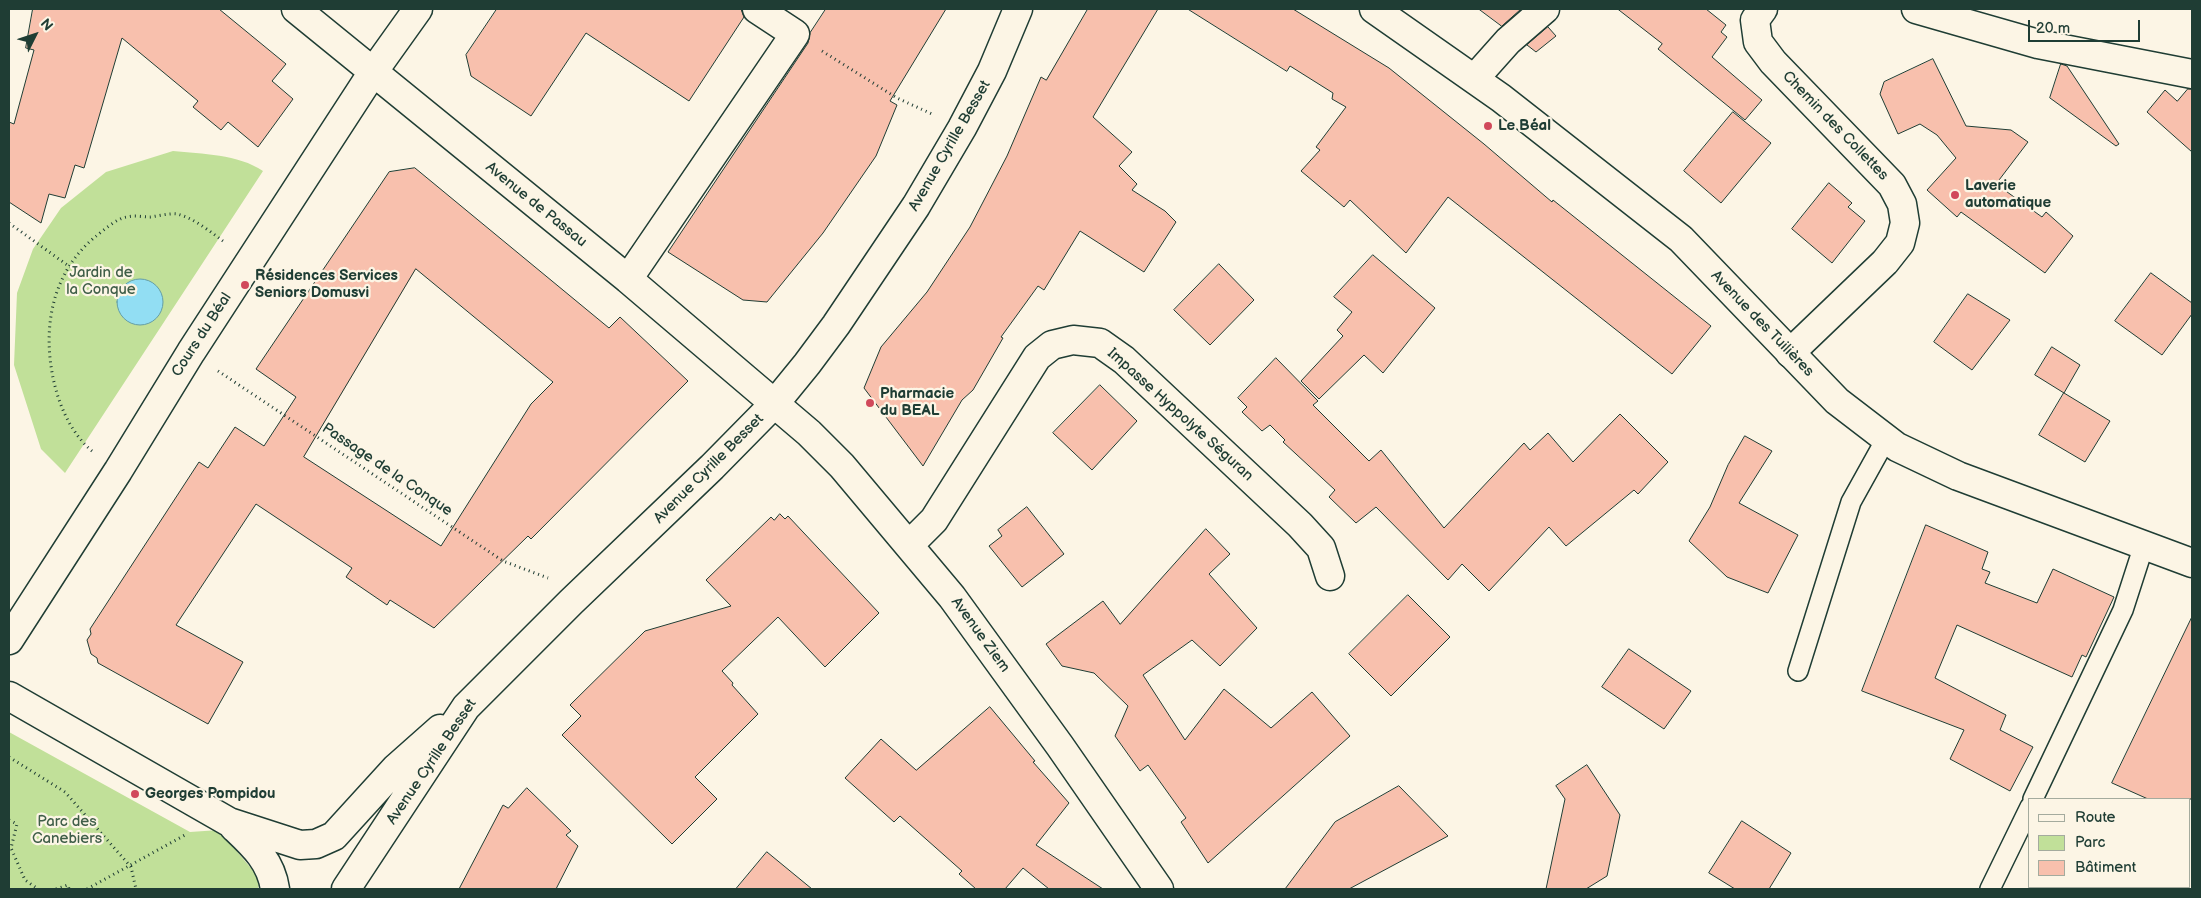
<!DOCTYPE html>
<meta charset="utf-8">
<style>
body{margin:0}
#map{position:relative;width:2201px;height:898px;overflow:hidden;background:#fcf5e5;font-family:"Balsamiq Sans",sans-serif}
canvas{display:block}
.frame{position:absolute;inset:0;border:10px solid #1f3d34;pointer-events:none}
.legend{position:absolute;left:2028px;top:798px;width:162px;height:90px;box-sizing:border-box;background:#fcf5e5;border:1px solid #a4ab9e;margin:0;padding:6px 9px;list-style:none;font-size:15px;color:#1f3d34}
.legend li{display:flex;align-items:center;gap:10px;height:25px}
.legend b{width:25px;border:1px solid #a4ab9e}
.north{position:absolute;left:10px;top:10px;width:50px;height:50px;-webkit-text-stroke:4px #fcf5e5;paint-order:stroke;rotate:49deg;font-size:14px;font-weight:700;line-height:20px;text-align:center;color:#1f3d34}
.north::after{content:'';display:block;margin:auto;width:18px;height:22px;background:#1f3d34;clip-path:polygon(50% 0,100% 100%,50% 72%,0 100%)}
.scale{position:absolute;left:2028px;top:20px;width:112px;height:22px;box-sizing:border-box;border:2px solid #1f3d34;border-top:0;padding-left:6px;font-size:15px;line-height:18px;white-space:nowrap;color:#1f3d34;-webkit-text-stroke:4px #fcf5e5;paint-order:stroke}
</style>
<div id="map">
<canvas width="2201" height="898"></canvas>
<div class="frame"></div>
<ul class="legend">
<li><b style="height:6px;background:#fcf5e5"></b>Route</li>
<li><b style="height:14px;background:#c1e099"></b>Parc</li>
<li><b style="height:14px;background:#f8c0ad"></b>Bâtiment</li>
</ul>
<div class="north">N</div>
<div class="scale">20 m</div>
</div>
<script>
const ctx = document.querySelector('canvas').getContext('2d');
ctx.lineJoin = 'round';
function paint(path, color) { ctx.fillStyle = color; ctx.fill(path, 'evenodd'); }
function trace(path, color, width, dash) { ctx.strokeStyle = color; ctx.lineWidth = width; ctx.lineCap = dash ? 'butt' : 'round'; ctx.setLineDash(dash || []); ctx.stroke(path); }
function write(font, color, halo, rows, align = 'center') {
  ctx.font = font + ' "Balsamiq Sans",sans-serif'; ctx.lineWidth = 4.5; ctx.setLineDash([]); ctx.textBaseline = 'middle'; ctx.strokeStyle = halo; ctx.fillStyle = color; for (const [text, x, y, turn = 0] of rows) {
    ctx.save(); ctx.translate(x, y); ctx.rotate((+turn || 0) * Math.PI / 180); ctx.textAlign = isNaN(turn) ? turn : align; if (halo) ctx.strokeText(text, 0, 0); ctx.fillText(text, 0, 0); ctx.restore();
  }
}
const green = new Path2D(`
 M 173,151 C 202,154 238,154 263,171 L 65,473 L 41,449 L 14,365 L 17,293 L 33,249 L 61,208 L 106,172 Z
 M 9,732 L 190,832 L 219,830 L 260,879 L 258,889 L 9,889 Z`);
const water = new Path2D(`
 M117 302a23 23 0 1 1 46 0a23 23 0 1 1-46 0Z`);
const building = new Path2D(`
 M 33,9 L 219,9 L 286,64 L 272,81 L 293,99 L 258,147 L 228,122 L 221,130 L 193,107 L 198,101 L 122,38 L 84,168 L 75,165 L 65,198 L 49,194 L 41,223 L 9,202 L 9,122 L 14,124 L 34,50 L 26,48 Z
 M 497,9 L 741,9 L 744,17 L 689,101 L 586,33 L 531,116 L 471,76 L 466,55 Z
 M 826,9 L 946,9 L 890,101 L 897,105 L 876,156 L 823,233 L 767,302 L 743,300 L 668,252 L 808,43 L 810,33 Z
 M 1088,9 L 1158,9 L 1093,117 L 1132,152 L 1119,166 L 1137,184 L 1132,190 L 1165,211 L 1176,222 L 1144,272 L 1080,231 L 1044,290 L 1038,286 L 1001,337 L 1003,338 L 973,390 L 962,400 L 923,466 L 864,388 L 881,347 L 927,292 L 970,227 L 1007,156 L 1041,77 L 1046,80 Z
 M 1188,9 L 1293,9 L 1389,68 L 1484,144 L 1552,202 L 1553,200 L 1711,326 L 1672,374 L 1448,197 L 1406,253 L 1350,200 L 1344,207 L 1301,171 L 1320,150 L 1316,147 L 1346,107 L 1332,99 L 1333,93 L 1290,66 L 1287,71 Z
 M 1479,9 L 1521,9 L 1502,26 Z
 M 1618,9 L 1706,9 L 1726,25 L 1721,32 L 1727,37 L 1712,57 L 1762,100 L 1745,120 L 1658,49 L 1662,44 Z
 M 1548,27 L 1556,36 L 1536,52 L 1527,45 Z
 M 1933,59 L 1966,126 L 2011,130 L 2028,142 L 1996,184 L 2042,217 L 2046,212 L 2073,236 L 2045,273 L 1961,212 L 1957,217 L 1927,190 L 1956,158 L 1937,135 L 1920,124 L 1898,134 L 1880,94 L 1884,82 Z
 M 2061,64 L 2067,66 L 2119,144 L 2116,146 L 2050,98 Z
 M 2188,89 L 2192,89 L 2192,152 L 2147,112 L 2165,90 L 2177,101 Z
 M 1733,112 L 1771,143 L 1721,203 L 1684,171 Z
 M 415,168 L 609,328 L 620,317 L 688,381 L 531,539 L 528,536 L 434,628 L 390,600 L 387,605 L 346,577 L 352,568 L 256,504 L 176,625 L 243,662 L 208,724 L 98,663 L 97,658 L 91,654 L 87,640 L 91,634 L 90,629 L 199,462 L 208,468 L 235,427 L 264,446 L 296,397 L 256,369 L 389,172 ZM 416,269 L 553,382 L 531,404 L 441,546 L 304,457 Z
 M 1829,183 L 1852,203 L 1848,207 L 1865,221 L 1832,263 L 1792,229 Z
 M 1373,255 L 1435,308 L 1383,373 L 1364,355 L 1319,399 L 1301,381 L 1343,336 L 1337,330 L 1352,312 L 1334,297 Z
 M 1219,264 L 1254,300 L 1210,345 L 1174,310 Z
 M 2151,273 L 2192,303 L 2192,314 L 2162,355 L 2115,321 Z
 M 1968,294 L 2010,320 L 1972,370 L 1934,342 Z
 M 2052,347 L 2080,365 L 2064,393 L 2035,375 Z
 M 1276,358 L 1318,401 L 1313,405 L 1369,461 L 1381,450 L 1444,528 L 1524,443 L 1530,450 L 1548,433 L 1573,462 L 1620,414 L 1668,462 L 1638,494 L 1634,490 L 1566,546 L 1549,527 L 1489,591 L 1462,564 L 1448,580 L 1376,507 L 1356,523 L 1329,497 L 1335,490 L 1283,442 L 1285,440 L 1270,425 L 1262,431 L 1242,412 L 1247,407 L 1238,398 Z
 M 1100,385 L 1137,421 L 1092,470 L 1053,433 Z
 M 2064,393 L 2110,421 L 2085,462 L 2039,435 Z
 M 1745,436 L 1772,451 L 1739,503 L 1798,535 L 1768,593 L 1727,577 L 1689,541 L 1710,507 L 1728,465 Z
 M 1027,507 L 1064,554 L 1022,587 L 989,546 L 1002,536 L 998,530 Z
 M 780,514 L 785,519 L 788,516 L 879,613 L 825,667 L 778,617 L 722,671 L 733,683 L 732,685 L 758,714 L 695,777 L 717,799 L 672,844 L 562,735 L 581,716 L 570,705 L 645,631 L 731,606 L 706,580 L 771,517 L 774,520 Z
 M 1926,525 L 1988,552 L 1982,569 L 1990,572 L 1985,583 L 2037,603 L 2053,569 L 2114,597 L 2086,657 L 2082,655 L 2072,677 L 1957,625 L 1935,678 L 2006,715 L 2000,730 L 2033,747 L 2010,791 L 1950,759 L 1964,730 L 1862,691 Z
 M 1206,529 L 1230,554 L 1209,574 L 1257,628 L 1220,666 L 1192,640 L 1143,675 L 1185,740 L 1224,689 L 1271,728 L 1312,692 L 1350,736 L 1208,863 L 1181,822 L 1186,818 L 1148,765 L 1140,771 L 1115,736 L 1128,706 L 1094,673 L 1062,666 L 1046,644 L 1103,601 L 1120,624 Z
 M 1408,595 L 1450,637 L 1391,696 L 1349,654 Z
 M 2192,617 L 2192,799 L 2148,799 L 2112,783 Z
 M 1629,649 L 1691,691 L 1664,729 L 1602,687 Z
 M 990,707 L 1035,761 L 1033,762 L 1069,803 L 1036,845 L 1103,889 L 1049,889 L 1023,868 L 1005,889 L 976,889 L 959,874 L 962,871 L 900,816 L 894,822 L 845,778 L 881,739 L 916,770 Z
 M 1587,765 L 1620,815 L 1607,876 L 1586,889 L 1546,889 L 1565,799 L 1556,786 Z
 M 1399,786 L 1448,836 L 1349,889 L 1285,889 L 1335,822 Z
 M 527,788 L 571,831 L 566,835 L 578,846 L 556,889 L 459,889 L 503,805 L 508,808 Z
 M 1742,821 L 1791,853 L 1769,889 L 1735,889 L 1709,873 Z
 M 767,852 L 812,889 L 736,889 Z`);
const path = new Path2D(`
 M 822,51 L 897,98 L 932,114
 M 9,223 L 70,267
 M 218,371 L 503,561 L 548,578
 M 92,451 C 74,436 62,412 56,390 C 41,335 49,275 95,237 C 104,230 117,218 127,217 C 135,215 143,217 150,217 C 159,216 169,213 177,214 C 194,218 209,231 223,241
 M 9,757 L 65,792 L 131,867 L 136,889
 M 9,820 L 17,824 L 11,848 L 25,880 L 38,889
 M 56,889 L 68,885 L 69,889
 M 87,889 L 185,835`);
const lane = new Path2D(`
 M 1798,671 L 1851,502 L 1886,439
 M 2033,799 L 2123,610 L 2144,545
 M 1990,889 L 2030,807`);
const street = new Path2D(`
 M 296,9 L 628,279 L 809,433 L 842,466 L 952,597 L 1060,746 L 1159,889
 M 1763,9 L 1755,20 L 1758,42 L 1773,62 L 1892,185 L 1902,204 L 1905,223 L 1900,243 L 1885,262 L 1790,353
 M 1916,9 L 2038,44 L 2192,74
 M 1475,78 L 1508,41 L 1545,9
 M 628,279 L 795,34 L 757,9
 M 909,545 L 934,520 L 1037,357 L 1052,345 L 1073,340 L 1100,343 L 1124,360 L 1300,525 L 1321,548 L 1330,576
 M 9,640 L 118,471 L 191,352 L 373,72 L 418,9`);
const secondary = new Path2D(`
 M 1374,9 L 1501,98 L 1681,239 L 1837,401 L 1897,447 L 1958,476 L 2192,563
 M 9,696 L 229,822 L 300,845 L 316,844 L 334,836 L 396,768 L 440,729
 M 234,827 C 253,845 271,861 275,889
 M 346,889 L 466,707 L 571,602 L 712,467 L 776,402 L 807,364 L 836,325 L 916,206 L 962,128 L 992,71 L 1018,9`);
const markers = [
 [1488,126,5,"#d1495b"],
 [1955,195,5,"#d1495b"],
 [245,285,5,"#d1495b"],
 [870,403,5,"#d1495b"],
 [135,794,5,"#d1495b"]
];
const poiNames = [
 ["Le Béal",1498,126],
 ["Laverie",1965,186],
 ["automatique",1965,203],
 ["Résidences Services",255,276],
 ["Seniors Domusvi",255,293],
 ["Pharmacie",880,394],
 ["du BEAL",880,411],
 ["Georges Pompidou",145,794]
];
const streetNames = [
 ["Chemin des Collettes",1835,126,46],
 ["Avenue Cyrille Besset",950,146,-60],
 ["Avenue de Passau",536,205,39],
 ["Avenue des Tuilières",1762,324,46],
 ["Cours du Béal",202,335,-57],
 ["Impasse Hyppolyte Séguran",1180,415,42],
 ["Avenue Cyrille Besset",709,469,-45],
 ["Passage de la Conque",387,470,34],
 ["Avenue Ziem",980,635,54],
 ["Avenue Cyrille Besset",432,762,-56]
];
const parkNames = [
 ["Jardin de",101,273],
 ["la Conque",101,290],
 ["Parc des",67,822],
 ["Canebiers",67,839]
];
paint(green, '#c1e099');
paint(water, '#92def3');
trace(water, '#649ea7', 1);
paint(building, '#f8c0ad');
trace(building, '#1f3d34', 1);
trace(lane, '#1f3d34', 22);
trace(street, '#1f3d34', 31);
trace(secondary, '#1f3d34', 31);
trace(path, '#1f3d34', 3, [1, 4]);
trace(lane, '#fcf5e5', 19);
trace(street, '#fcf5e5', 28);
trace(secondary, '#fcf5e5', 28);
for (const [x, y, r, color] of markers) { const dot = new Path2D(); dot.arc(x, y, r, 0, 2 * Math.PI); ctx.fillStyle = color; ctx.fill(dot); trace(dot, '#fcf5e5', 2); }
write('bold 15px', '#1f3d34', '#fcf5e5', poiNames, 'left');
write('15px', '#1f3d34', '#fcf5e5', streetNames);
write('15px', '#3f5e48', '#fcf5e5', parkNames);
</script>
